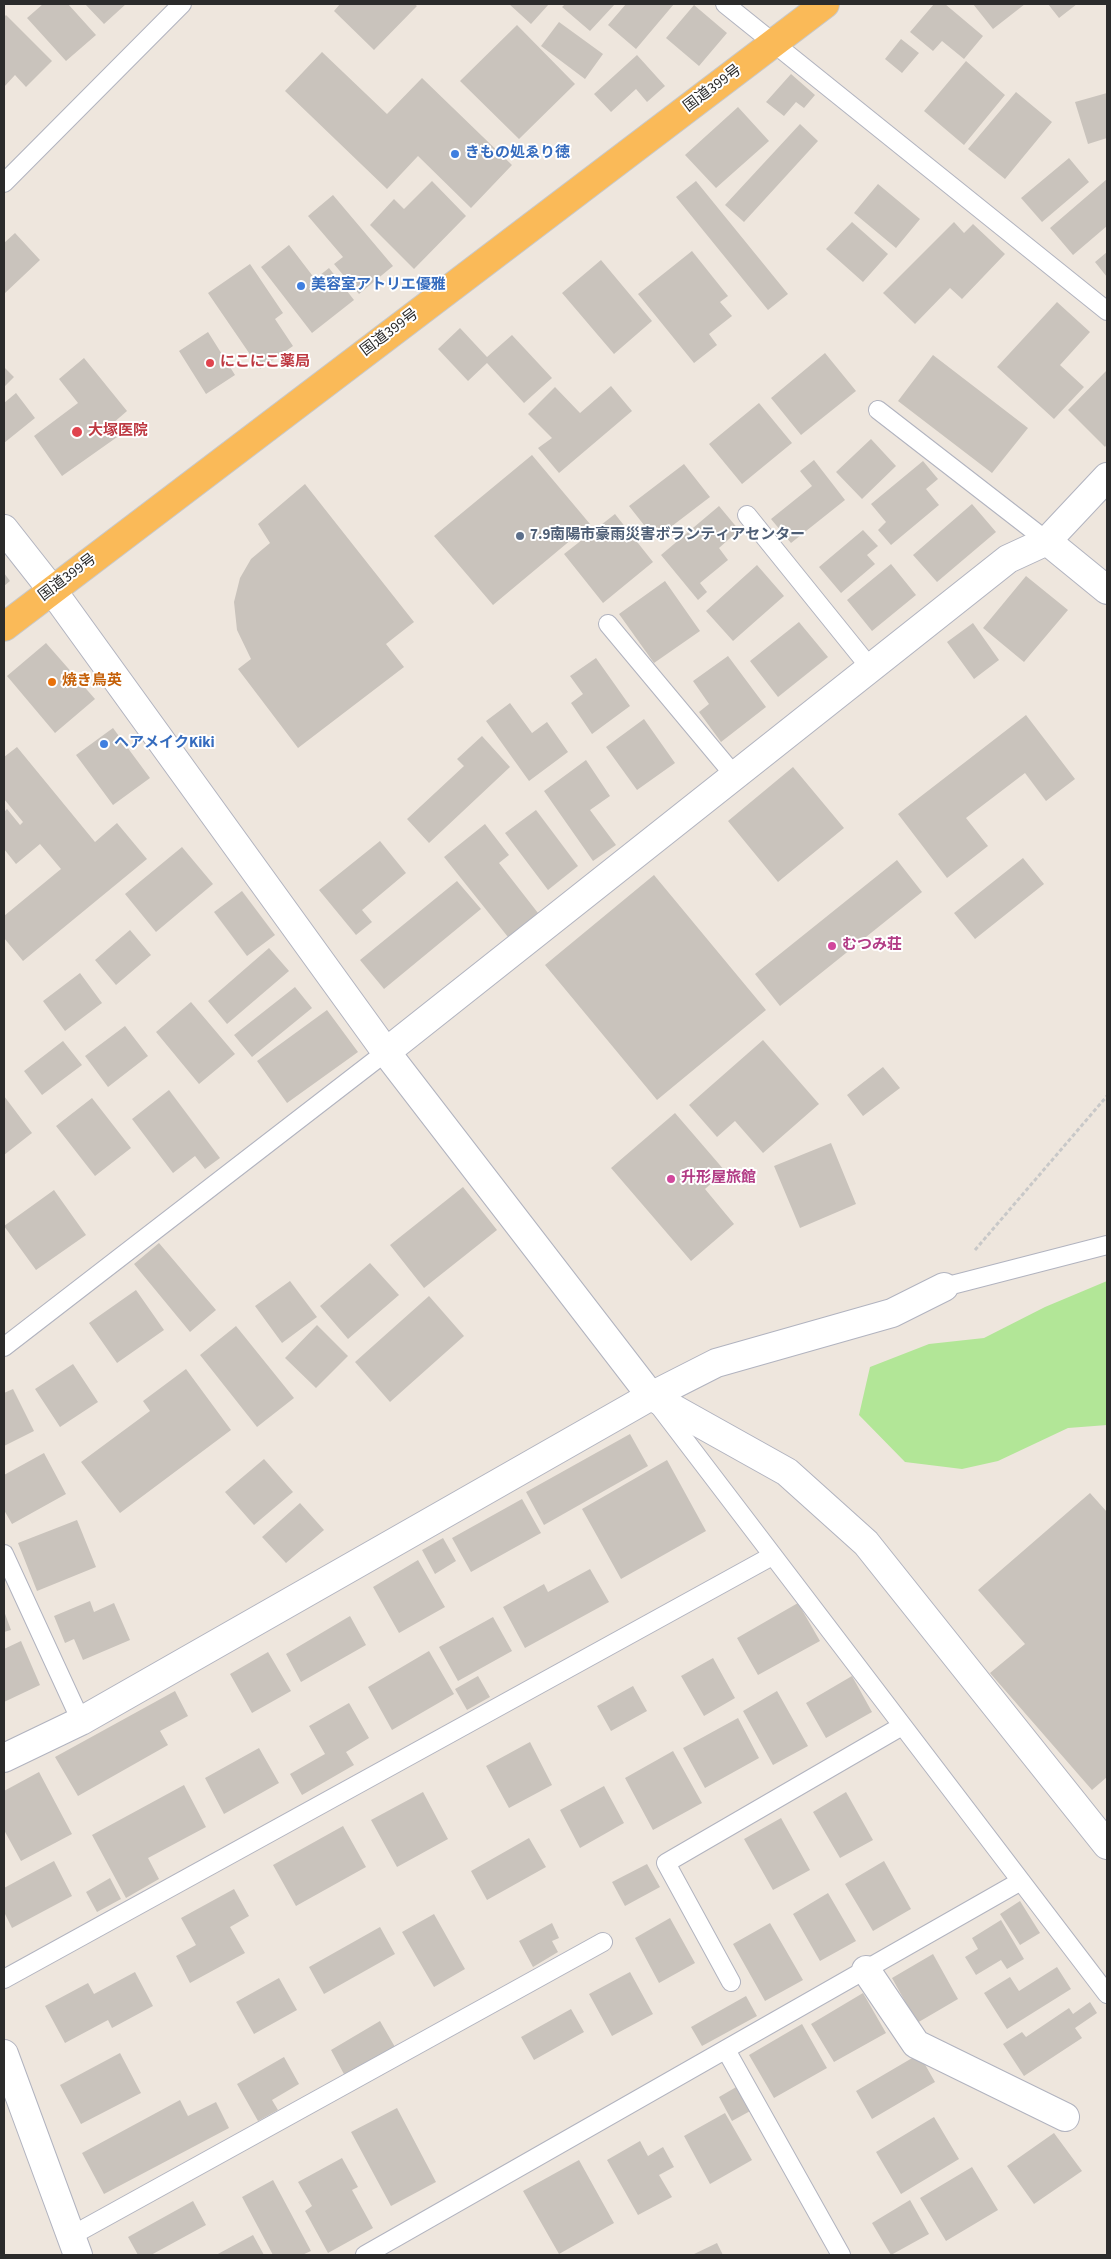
<!DOCTYPE html>
<meta charset="utf-8">
<style>
body{margin:0}
#map{position:relative;width:1111px;height:2259px;overflow:hidden;background:#eee6dd;font-family:"Source Sans 3",sans-serif}
canvas{display:block}
.frame{position:absolute;inset:0;border:5px solid #2b2b2b;pointer-events:none}
</style>
<div id="map">
<canvas width="1111" height="2259"></canvas>
<div class="frame"></div>
</div>
<script>
const ctx = document.querySelector('canvas').getContext('2d');
ctx.lineJoin = 'round';
function paint(path, color) { ctx.fillStyle = color; ctx.fill(path, 'evenodd'); }
function trace(path, color, width, dash) { ctx.strokeStyle = color; ctx.lineWidth = width; ctx.lineCap = dash ? 'butt' : 'round'; ctx.setLineDash(dash || []); ctx.stroke(path); }
function write(font, color, halo, rows, align = 'center') {
  ctx.font = font + ' "Source Sans 3","Noto Sans JP",sans-serif'; ctx.lineWidth = 4; ctx.setLineDash([]); ctx.textBaseline = 'middle'; ctx.strokeStyle = halo; ctx.fillStyle = color; for (const [text, x, y, turn = 0] of rows) {
    ctx.save(); ctx.translate(x, y); ctx.rotate((+turn || 0) * Math.PI / 180); ctx.textAlign = isNaN(turn) ? turn : align; if (halo) ctx.strokeText(text, 0, 0); ctx.fillText(text, 0, 0); ctx.restore();
  }
}
const green = new Path2D(`
 M 1107,1281 L 1107,1425 L 1068,1428 L 998,1461 L 962,1469 L 905,1462 L 859,1415 L 870,1367 L 929,1344 L 984,1338 L 1045,1307 Z`);
const building = new Path2D(`
 M 43,4 L 68,4 L 96,35 L 66,61 L 27,18 Z
 M 85,4 L 126,4 L 104,24 Z
 M 340,4 L 414,4 L 417,6 L 374,50 L 334,11 Z
 M 509,4 L 549,4 L 531,24 Z
 M 565,4 L 615,4 L 590,31 L 562,7 Z
 M 626,4 L 674,4 L 636,49 L 608,25 Z
 M 934,4 L 945,4 L 983,36 L 964,59 L 942,41 L 933,51 L 910,32 Z
 M 973,4 L 1025,4 L 993,29 Z
 M 1048,4 L 1077,4 L 1059,18 Z
 M 694,5 L 727,33 L 699,66 L 666,38 Z
 M 6,15 L 52,61 L 26,87 L 15,75 L 4,87 L 4,17 Z
 M 559,22 L 603,54 L 585,79 L 541,46 Z
 M 517,25 L 575,84 L 519,139 L 460,81 Z
 M 901,39 L 919,53 L 902,73 L 885,59 Z
 M 322,52 L 387,114 L 422,78 L 512,165 L 471,208 L 418,156 L 387,189 L 285,91 Z
 M 637,55 L 665,86 L 647,102 L 636,89 L 611,112 L 594,94 Z
 M 966,61 L 1005,95 L 964,145 L 924,111 Z
 M 791,74 L 815,95 L 804,108 L 796,102 L 784,116 L 766,102 Z
 M 1016,92 L 1052,122 L 1005,179 L 968,149 Z
 M 1107,93 L 1107,138 L 1088,144 L 1075,102 Z
 M 738,107 L 769,141 L 716,188 L 685,155 Z
 M 800,124 L 818,141 L 744,222 L 725,205 Z
 M 1069,158 L 1089,182 L 1042,222 L 1021,198 Z
 M 1107,179 L 1107,226 L 1073,255 L 1050,228 Z
 M 432,181 L 466,216 L 414,269 L 370,225 L 394,199 L 404,209 Z
 M 696,181 L 788,294 L 768,310 L 676,197 Z
 M 878,184 L 920,219 L 896,248 L 854,213 Z
 M 333,195 L 393,266 L 359,294 L 334,264 L 343,257 L 308,216 Z
 M 852,222 L 888,254 L 863,282 L 826,249 Z
 M 954,222 L 964,233 L 973,224 L 1005,254 L 962,299 L 950,288 L 915,324 L 883,293 Z
 M 15,233 L 40,260 L 4,294 L 4,243 Z
 M 289,245 L 315,279 L 329,268 L 354,300 L 312,333 L 261,267 Z
 M 692,251 L 728,296 L 720,302 L 732,316 L 709,334 L 717,345 L 694,363 L 638,294 Z
 M 1107,252 L 1107,277 L 1095,262 Z
 M 601,260 L 652,321 L 614,354 L 562,293 Z
 M 250,264 L 283,313 L 275,319 L 293,346 L 260,369 L 208,293 Z
 M 1057,302 L 1090,332 L 1060,365 L 1084,387 L 1054,419 L 997,367 Z
 M 460,328 L 487,357 L 512,335 L 552,378 L 524,403 L 487,363 L 468,381 L 438,349 Z
 M 208,332 L 235,375 L 206,394 L 179,351 Z
 M 825,353 L 856,391 L 801,435 L 771,398 Z
 M 933,355 L 1028,428 L 992,473 L 898,401 Z
 M 84,358 L 127,411 L 112,424 L 120,435 L 62,476 L 34,436 L 78,403 L 59,379 Z
 M 4,367 L 14,377 L 4,387 Z
 M 1107,370 L 1107,444 L 1105,447 L 1068,410 Z
 M 611,386 L 632,411 L 559,473 L 538,448 L 552,438 L 528,414 L 555,387 L 580,413 Z
 M 16,393 L 35,418 L 4,443 L 4,403 Z
 M 759,403 L 792,443 L 742,484 L 709,444 Z
 M 871,439 L 896,466 L 862,499 L 836,472 Z
 M 532,455 L 590,524 L 493,605 L 434,536 Z
 M 814,460 L 845,500 L 791,543 L 771,519 L 812,486 L 800,471 Z
 M 923,461 L 938,479 L 926,489 L 939,505 L 891,545 L 878,530 L 886,522 L 871,504 Z
 M 684,464 L 710,497 L 655,539 L 629,506 Z
 M 305,484 L 414,622 L 386,644 L 404,667 L 298,748 L 238,669 L 251,659 L 237,630 L 234,602 L 240,578 L 251,559 L 270,543 L 258,524 Z
 M 972,504 L 996,532 L 937,582 L 913,555 Z
 M 719,506 L 739,530 L 719,548 L 728,560 L 700,583 L 707,592 L 698,600 L 661,555 Z
 M 615,514 L 653,562 L 603,603 L 564,554 Z
 M 863,530 L 878,546 L 867,555 L 875,564 L 841,593 L 819,567 Z
 M 891,564 L 916,595 L 872,631 L 847,600 Z
 M 757,565 L 784,596 L 733,641 L 706,611 Z
 M 4,573 L 10,581 L 4,586 Z
 M 1026,576 L 1068,610 L 1024,662 L 983,628 Z
 M 665,581 L 700,631 L 654,663 L 619,614 Z
 M 799,622 L 828,657 L 778,697 L 750,661 Z
 M 973,623 L 999,660 L 974,679 L 947,642 Z
 M 46,643 L 95,699 L 55,733 L 7,676 Z
 M 728,656 L 766,707 L 721,742 L 699,712 L 709,704 L 693,681 Z
 M 596,658 L 630,706 L 592,734 L 571,703 L 583,694 L 570,676 Z
 M 510,703 L 532,733 L 547,722 L 568,752 L 529,781 L 486,721 Z
 M 1026,715 L 1075,779 L 1046,801 L 1025,773 L 966,818 L 988,846 L 947,878 L 898,814 Z
 M 644,719 L 675,763 L 637,790 L 606,747 Z
 M 113,728 L 150,778 L 113,805 L 76,755 Z
 M 482,736 L 510,767 L 429,843 L 407,819 L 464,766 L 457,759 Z
 M 17,747 L 95,842 L 117,823 L 147,859 L 23,961 L 4,938 L 4,916 L 61,869 L 40,844 L 16,864 L 4,849 L 4,812 L 7,809 L 20,825 L 23,822 L 4,799 L 4,757 Z
 M 586,760 L 610,796 L 590,810 L 616,845 L 593,861 L 544,791 Z
 M 793,767 L 844,828 L 778,882 L 728,821 Z
 M 536,810 L 578,866 L 548,890 L 505,833 Z
 M 485,824 L 509,855 L 499,863 L 538,913 L 508,937 L 444,857 Z
 M 380,841 L 406,873 L 362,910 L 372,922 L 356,935 L 319,890 Z
 M 182,847 L 213,884 L 156,932 L 125,894 Z
 M 1023,858 L 1044,884 L 975,939 L 954,913 Z
 M 897,860 L 922,892 L 780,1006 L 755,974 Z
 M 654,875 L 766,1010 L 657,1100 L 545,965 Z
 M 457,881 L 481,909 L 384,989 L 360,960 Z
 M 242,891 L 275,935 L 247,956 L 214,912 Z
 M 130,930 L 151,955 L 116,985 L 95,960 Z
 M 269,948 L 289,971 L 227,1024 L 208,1001 Z
 M 80,973 L 102,1003 L 65,1031 L 43,1001 Z
 M 295,987 L 312,1008 L 252,1057 L 234,1035 Z
 M 191,1002 L 235,1054 L 199,1084 L 156,1032 Z
 M 327,1010 L 358,1052 L 287,1103 L 257,1061 Z
 M 125,1026 L 148,1056 L 108,1087 L 85,1056 Z
 M 763,1040 L 819,1104 L 763,1153 L 735,1121 L 717,1137 L 689,1105 Z
 M 63,1041 L 82,1065 L 42,1095 L 24,1071 Z
 M 883,1067 L 900,1088 L 863,1116 L 847,1095 Z
 M 169,1090 L 220,1158 L 205,1169 L 195,1156 L 173,1173 L 132,1119 Z
 M 4,1096 L 32,1133 L 4,1155 Z
 M 92,1098 L 131,1148 L 95,1176 L 56,1126 Z
 M 675,1113 L 725,1171 L 705,1189 L 734,1224 L 691,1261 L 611,1168 Z
 M 831,1143 L 856,1204 L 800,1228 L 774,1166 Z
 M 463,1187 L 497,1230 L 424,1288 L 390,1245 Z
 M 54,1190 L 86,1235 L 36,1270 L 4,1226 Z
 M 159,1243 L 216,1310 L 190,1332 L 134,1264 Z
 M 370,1263 L 399,1295 L 348,1339 L 320,1306 Z
 M 290,1281 L 317,1317 L 282,1343 L 255,1306 Z
 M 136,1290 L 164,1330 L 117,1363 L 89,1323 Z
 M 429,1296 L 464,1336 L 390,1402 L 355,1362 Z
 M 317,1325 L 348,1356 L 316,1388 L 285,1358 Z
 M 236,1326 L 294,1398 L 257,1427 L 200,1355 Z
 M 73,1364 L 98,1402 L 60,1427 L 35,1389 Z
 M 186,1369 L 231,1430 L 120,1513 L 81,1462 L 150,1411 L 143,1401 Z
 M 13,1389 L 34,1431 L 4,1446 L 4,1393 Z
 M 630,1434 L 648,1466 L 544,1525 L 526,1492 Z
 M 44,1453 L 66,1494 L 12,1524 L 4,1510 L 4,1475 Z
 M 264,1459 L 293,1492 L 254,1525 L 225,1492 Z
 M 667,1460 L 706,1531 L 621,1579 L 582,1509 Z
 M 1090,1493 L 1107,1512 L 1107,1777 L 1092,1790 L 990,1673 L 1025,1644 L 978,1590 Z
 M 522,1499 L 541,1533 L 471,1572 L 452,1538 Z
 M 300,1503 L 324,1530 L 286,1563 L 262,1537 Z
 M 77,1520 L 96,1567 L 37,1591 L 18,1543 Z
 M 443,1538 L 456,1561 L 435,1574 L 422,1550 Z
 M 418,1560 L 445,1607 L 399,1633 L 373,1587 Z
 M 590,1569 L 609,1602 L 525,1648 L 503,1607 L 544,1584 L 548,1592 Z
 M 90,1601 L 94,1612 L 114,1603 L 130,1640 L 83,1660 L 74,1639 L 65,1643 L 54,1616 Z
 M 798,1603 L 820,1641 L 758,1675 L 737,1638 Z
 M 4,1611 L 11,1630 L 4,1632 Z
 M 350,1616 L 366,1645 L 301,1682 L 286,1654 Z
 M 493,1617 L 512,1651 L 458,1681 L 439,1647 Z
 M 21,1641 L 40,1685 L 4,1702 L 4,1649 Z
 M 429,1651 L 454,1694 L 392,1730 L 368,1687 Z
 M 268,1652 L 291,1691 L 252,1713 L 230,1674 Z
 M 713,1658 L 735,1698 L 704,1716 L 681,1676 Z
 M 478,1676 L 490,1697 L 467,1710 L 455,1689 Z
 M 852,1676 L 872,1712 L 826,1738 L 806,1703 Z
 M 633,1686 L 647,1711 L 611,1731 L 597,1706 Z
 M 175,1691 L 188,1716 L 160,1731 L 168,1745 L 78,1796 L 55,1757 Z
 M 777,1691 L 808,1746 L 773,1765 L 743,1711 Z
 M 349,1703 L 369,1738 L 346,1752 L 354,1765 L 302,1795 L 290,1774 L 325,1754 L 309,1726 Z
 M 738,1718 L 759,1758 L 705,1788 L 683,1748 Z
 M 530,1742 L 552,1785 L 509,1808 L 486,1766 Z
 M 259,1748 L 279,1783 L 224,1814 L 205,1778 Z
 M 673,1751 L 702,1803 L 653,1830 L 625,1778 Z
 M 39,1772 L 72,1834 L 21,1861 L 4,1830 L 4,1791 Z
 M 184,1785 L 206,1827 L 148,1858 L 159,1879 L 126,1898 L 92,1835 Z
 M 604,1786 L 624,1823 L 580,1848 L 560,1810 Z
 M 423,1792 L 448,1839 L 397,1867 L 371,1820 Z
 M 846,1792 L 873,1840 L 840,1858 L 813,1812 Z
 M 781,1818 L 810,1870 L 773,1890 L 744,1839 Z
 M 343,1826 L 366,1867 L 296,1906 L 273,1865 Z
 M 529,1838 L 546,1867 L 487,1900 L 471,1871 Z
 M 54,1861 L 72,1896 L 12,1928 L 4,1912 L 4,1888 Z
 M 884,1861 L 911,1909 L 873,1931 L 845,1884 Z
 M 647,1864 L 660,1887 L 625,1906 L 612,1882 Z
 M 110,1878 L 121,1899 L 97,1912 L 86,1892 Z
 M 234,1889 L 249,1916 L 230,1927 L 245,1953 L 190,1983 L 176,1956 L 196,1945 L 181,1918 Z
 M 828,1893 L 856,1941 L 820,1961 L 793,1914 Z
 M 1020,1901 L 1040,1933 L 1020,1945 L 1000,1914 Z
 M 434,1914 L 465,1969 L 434,1987 L 402,1932 Z
 M 670,1918 L 695,1963 L 659,1983 L 635,1938 Z
 M 1001,1920 L 1024,1959 L 1007,1969 L 1001,1960 L 976,1975 L 965,1957 L 978,1949 L 972,1938 Z
 M 552,1923 L 559,1938 L 552,1941 L 558,1952 L 533,1967 L 519,1941 Z
 M 770,1923 L 803,1980 L 765,2001 L 733,1944 Z
 M 380,1927 L 395,1954 L 324,1994 L 309,1967 Z
 M 933,1954 L 958,1999 L 917,2023 L 892,1978 Z
 M 1057,1967 L 1071,1989 L 1007,2029 L 984,1993 L 1010,1977 L 1019,1991 Z
 M 135,1972 L 153,2006 L 112,2028 L 108,2020 L 65,2043 L 45,2006 L 88,1983 L 94,1994 Z
 M 630,1972 L 653,2014 L 612,2036 L 589,1994 Z
 M 279,1978 L 297,2010 L 254,2034 L 236,2002 Z
 M 863,1993 L 886,2033 L 834,2062 L 811,2024 Z
 M 746,1996 L 757,2016 L 702,2046 L 691,2027 Z
 M 1090,2002 L 1097,2013 L 1075,2028 L 1082,2038 L 1024,2076 L 1003,2044 L 1022,2032 L 1026,2037 L 1069,2008 L 1073,2014 Z
 M 571,2009 L 584,2032 L 534,2060 L 521,2037 Z
 M 380,2021 L 395,2047 L 345,2076 L 331,2050 Z
 M 802,2024 L 827,2068 L 774,2098 L 749,2055 Z
 M 120,2053 L 141,2093 L 81,2124 L 60,2085 Z
 M 919,2054 L 935,2082 L 872,2119 L 856,2091 Z
 M 284,2057 L 299,2084 L 272,2100 L 278,2110 L 258,2121 L 237,2084 Z
 M 738,2086 L 752,2110 L 732,2121 L 719,2097 Z
 M 180,2100 L 188,2116 L 216,2102 L 229,2128 L 104,2194 L 82,2153 Z
 M 397,2108 L 436,2182 L 391,2206 L 351,2132 Z
 M 725,2113 L 752,2160 L 710,2184 L 684,2136 Z
 M 934,2117 L 959,2159 L 901,2194 L 876,2152 Z
 M 1054,2133 L 1082,2171 L 1034,2204 L 1007,2166 Z
 M 640,2141 L 648,2156 L 663,2147 L 674,2167 L 659,2175 L 672,2197 L 638,2215 L 607,2160 Z
 M 342,2158 L 358,2187 L 352,2190 L 373,2228 L 328,2253 L 305,2211 L 312,2206 L 298,2182 Z
 M 579,2160 L 614,2223 L 559,2254 L 523,2191 Z
 M 972,2167 L 998,2210 L 946,2241 L 920,2198 Z
 M 273,2180 L 311,2251 L 302,2255 L 273,2255 L 242,2197 Z
 M 910,2200 L 929,2234 L 891,2255 L 872,2223 Z
 M 193,2201 L 206,2225 L 151,2255 L 138,2255 L 128,2237 Z
 M 253,2235 L 264,2255 L 216,2255 Z
 M 717,2243 L 723,2255 L 692,2255 Z`);
const path = new Path2D(`
 M 975,1250 L 1107,1096`);
const service = new Path2D(`
 M 725,4 L 1107,311
 M 4,183 L 182,4
 M 878,410 L 1047,541
 M 747,515 L 872,670
 M 608,624 L 734,775
 M 944,1287 L 1107,1245
 M 4,1347 L 386,1052
 M 659,1406 L 1107,1994
 M 4,1554 L 81,1721
 M 4,1979 L 772,1556
 M 731,1982 L 666,1863 L 902,1726
 M 726,2050 L 841,2255
 M 71,2236 L 603,1942
 M 365,2255 L 1021,1881`);
const minor = new Path2D(`
 M 4,529 L 52,590
 M 1047,541 L 1107,590
 M 386,1052 L 1008,559 L 1047,541 L 1107,477
 M 651,1396 L 787,1472 L 866,1543 L 1107,1845
 M 4,1758 L 81,1721 L 651,1396 L 716,1363 L 892,1313 L 944,1287
 M 866,1970 L 916,2044 L 1065,2117`);
const tertiary = new Path2D(`
 M 52,590 L 386,1052 L 651,1396
 M 4,2054 L 78,2255`);
const trunk = new Path2D(`
 M 4,627 L 825,4`);
const markers = [
 [455,154,5,"#3f7fe0"],
 [301,286,5,"#3f7fe0"],
 [210,363,5,"#e0444e"],
 [77,432,6,"#e0444e"],
 [520,536,5,"#5c6f8a"],
 [52,682,5,"#e8710a"],
 [104,744,5,"#3f7fe0"],
 [832,946,5,"#d1479c"],
 [671,1179,5,"#d1479c"]
];
const streetNames = [
 ["国道399号",713,89,-37],
 ["国道399号",390,333,-37],
 ["国道399号",68,578,-37]
];
const shopNames = [
 ["きもの処ゑり徳",465,154],
 ["美容室アトリエ優雅",311,286],
 ["ヘアメイクKiki",114,744]
];
const healthNames = [
 ["にこにこ薬局",220,363],
 ["大塚医院",88,432]
];
const serviceNames = [
 ["7.9南陽市豪雨災害ボランティアセンター",530,536]
];
const foodNames = [
 ["焼き鳥英",62,682]
];
const hotelNames = [
 ["むつみ荘",842,946],
 ["升形屋旅館",681,1179]
];
paint(green, '#b2e697');
paint(building, '#c9c3bc');
trace(service, '#b1b3bf', 20);
trace(minor, '#b1b3bf', 30);
trace(tertiary, '#b1b3bf', 30);
trace(trunk, '#c8c8c8', 30);
trace(path, '#c8c8c8', 3, [4, 2.5]);
trace(service, '#fff', 18);
trace(minor, '#fff', 28);
trace(tertiary, '#fff', 28);
trace(trunk, '#faba58', 28);
for (const [x, y, r, color] of markers) { const dot = new Path2D(); dot.arc(x, y, r, 0, 2 * Math.PI); ctx.fillStyle = color; ctx.fill(dot); trace(dot, '#fff', 2); }
write('15px', '#2b2b2b', '#fff', streetNames);
write('bold 15px', '#366cbe', '#fff', shopNames, 'left');
write('bold 15px', '#be3a42', '#fff', healthNames, 'left');
write('bold 15px', '#4e5e75', '#fff', serviceNames, 'left');
write('bold 15px', '#c56008', '#fff', foodNames, 'left');
write('bold 15px', '#b23c85', '#fff', hotelNames, 'left');
</script>
